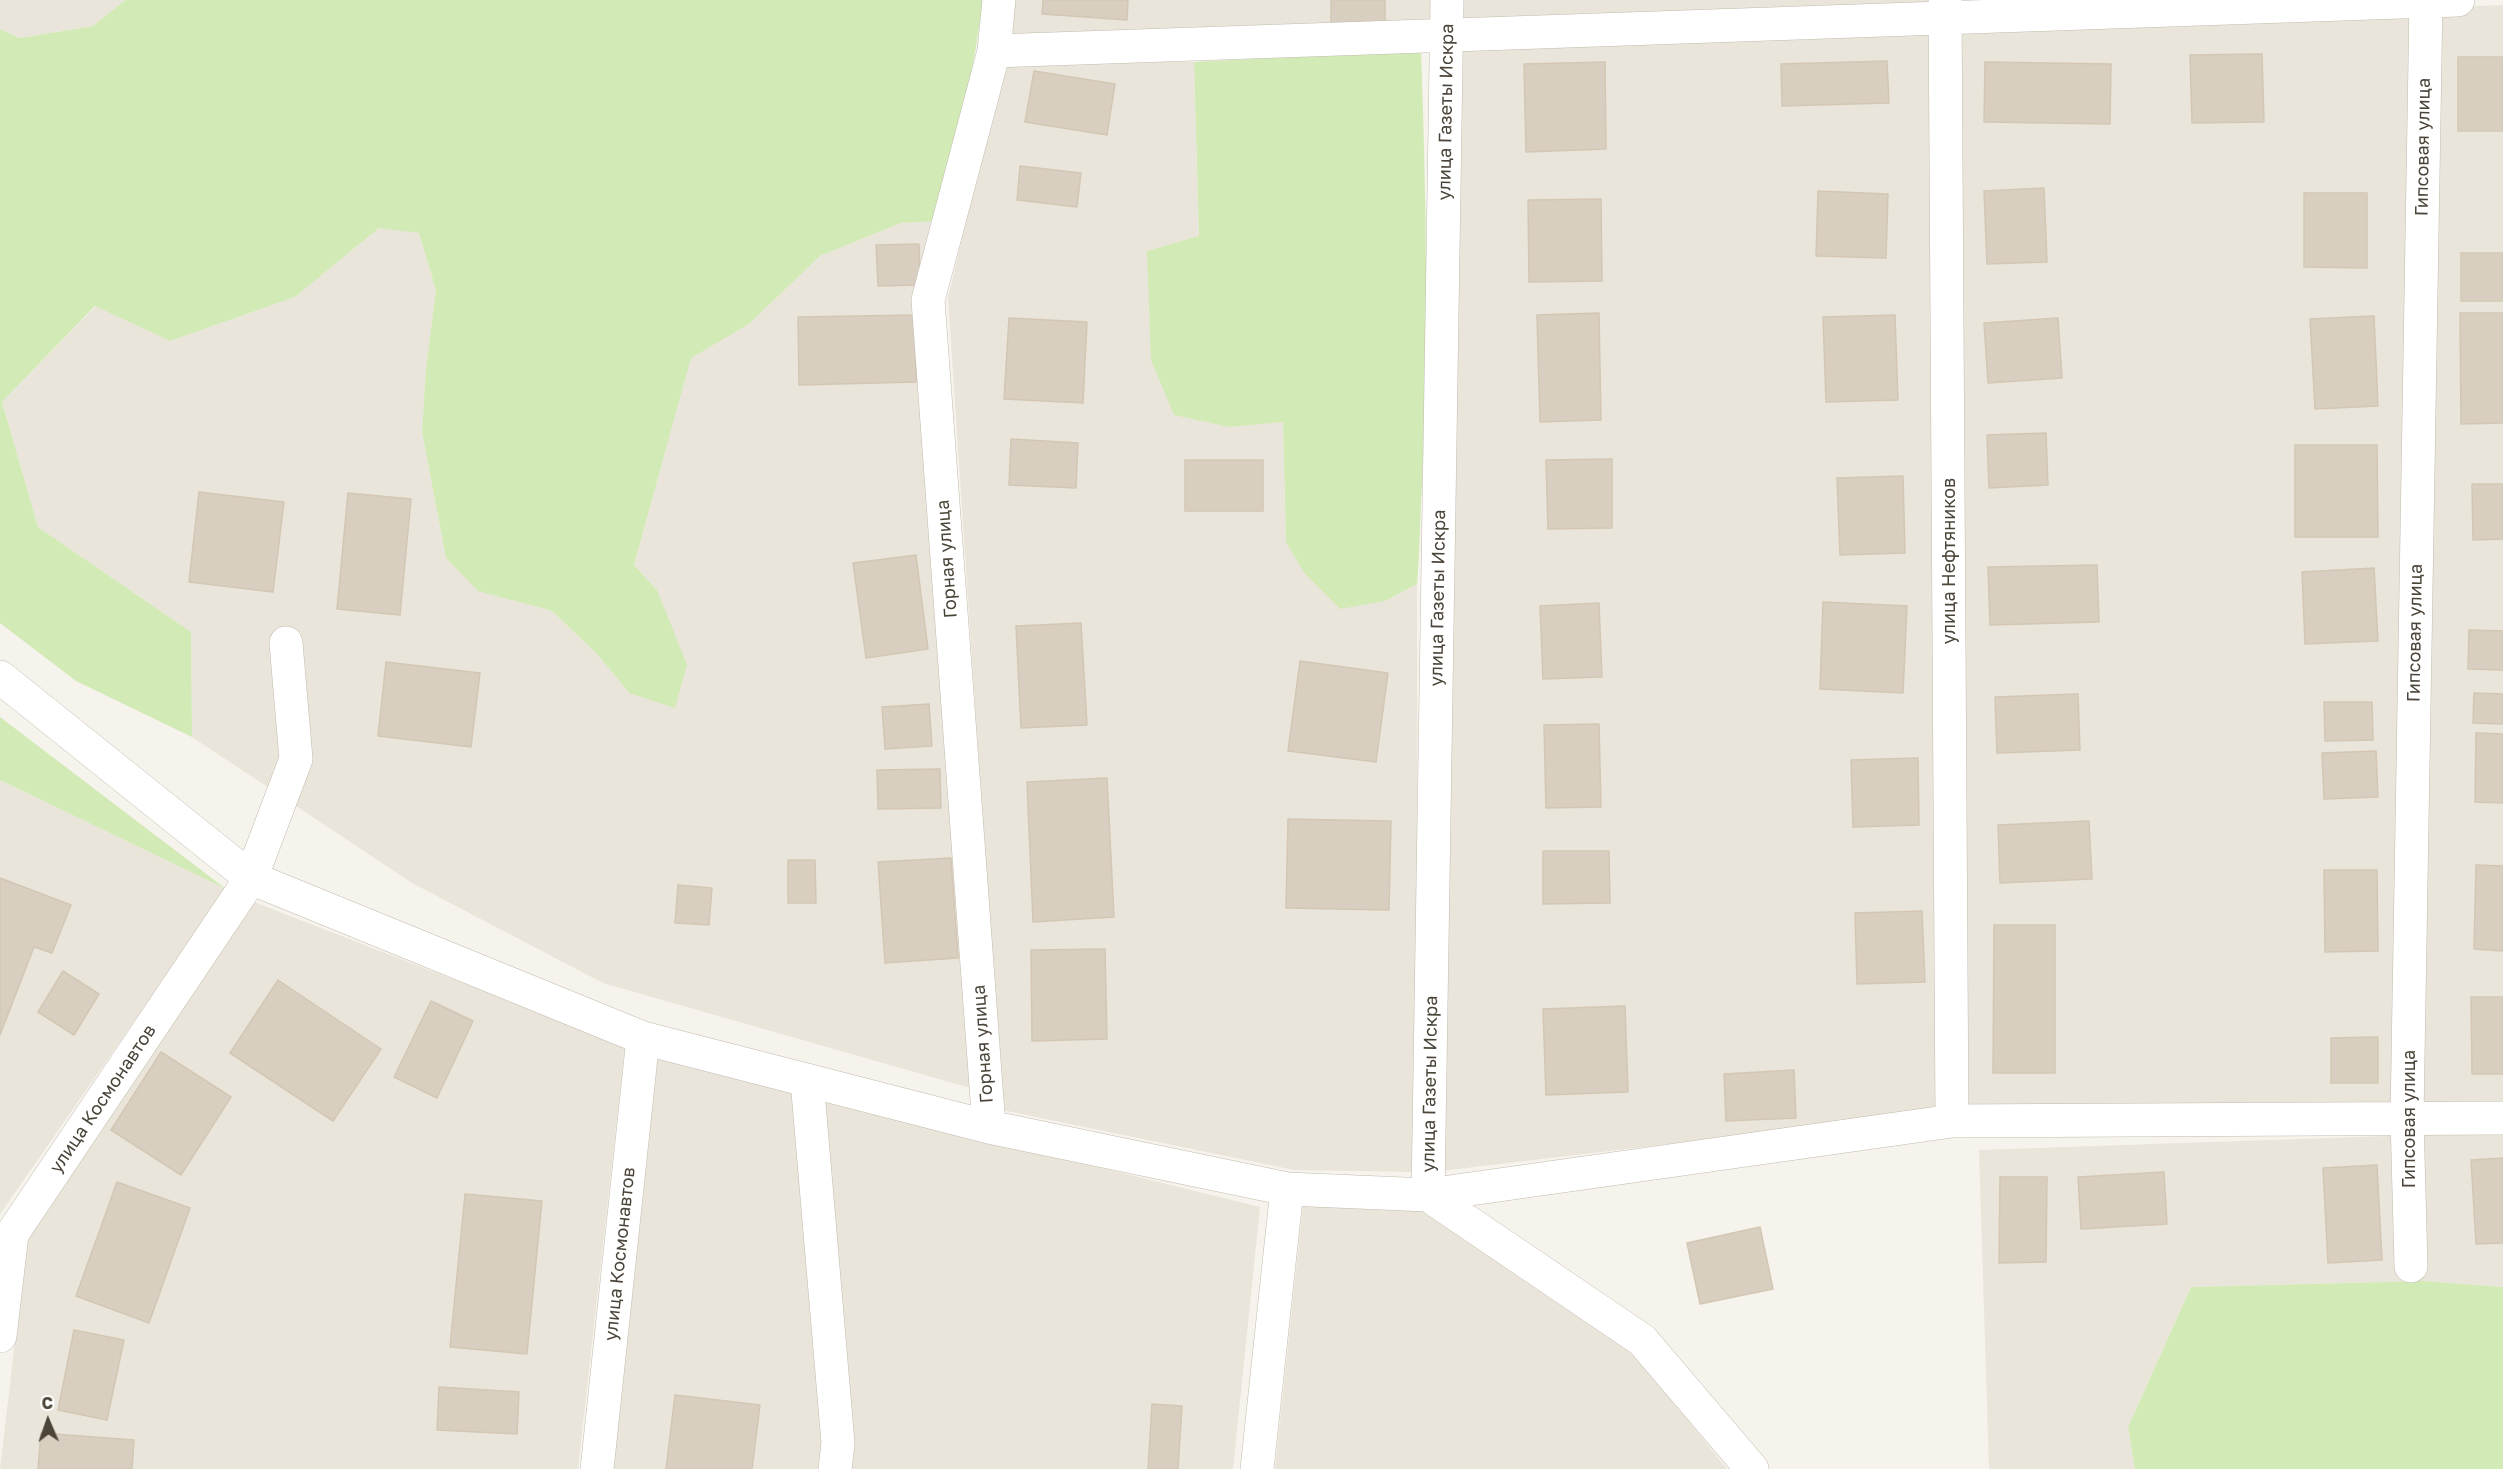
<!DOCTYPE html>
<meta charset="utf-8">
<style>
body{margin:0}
#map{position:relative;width:2503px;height:1469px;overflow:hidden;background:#f6f3ec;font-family:"Golos Text",sans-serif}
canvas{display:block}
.north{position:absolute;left:18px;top:1391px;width:60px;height:60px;-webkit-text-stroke:4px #fff;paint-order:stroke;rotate:358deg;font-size:16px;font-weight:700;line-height:24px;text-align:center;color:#4b4439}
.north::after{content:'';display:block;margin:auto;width:21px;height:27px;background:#4b4439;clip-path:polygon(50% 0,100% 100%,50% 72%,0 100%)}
</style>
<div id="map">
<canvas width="2503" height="1469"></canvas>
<div class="north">С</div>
</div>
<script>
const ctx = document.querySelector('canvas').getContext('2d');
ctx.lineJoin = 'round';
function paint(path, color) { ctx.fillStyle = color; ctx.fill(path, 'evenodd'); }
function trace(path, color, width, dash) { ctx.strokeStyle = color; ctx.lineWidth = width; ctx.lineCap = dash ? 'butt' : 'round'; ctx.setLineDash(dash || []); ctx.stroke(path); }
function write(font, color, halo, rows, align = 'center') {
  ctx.font = font + ' "Golos Text",sans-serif'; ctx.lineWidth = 4.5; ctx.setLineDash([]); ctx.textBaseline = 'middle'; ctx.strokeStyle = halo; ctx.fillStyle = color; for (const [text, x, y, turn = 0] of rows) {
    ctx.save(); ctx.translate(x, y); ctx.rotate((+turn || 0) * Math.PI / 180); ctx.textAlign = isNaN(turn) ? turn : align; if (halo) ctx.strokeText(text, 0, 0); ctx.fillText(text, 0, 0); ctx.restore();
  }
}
const residential = new Path2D(`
 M 0,0 L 125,0 L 93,26 L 20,38 L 0,29 Z
 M 1009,0 L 1441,0 L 1441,29 L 1003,42 Z
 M 1454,0 L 1936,0 L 1936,4 L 1455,28 Z
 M 2503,5 L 2503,1107 L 2415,1106 L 2431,8 Z
 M 2417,8 L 2398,1107 L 1960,1110 L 1951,29 Z
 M 1934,27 L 1945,1111 L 1441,1171 L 1456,43 Z
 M 1004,57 L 1194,62 L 1199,236 L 1230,427 L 1283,421 L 1286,542 L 1385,601 L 1417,584 L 1418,1172 L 1294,1170 L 1002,1110 L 948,298 Z
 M 942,221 L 925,294 L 974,1089 L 603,983 L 412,883 L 192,737 L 191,632 L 38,527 L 2,402 L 96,306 L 170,341 L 295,297 L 379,228 L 419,232 L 436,290 L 426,368 L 422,432 L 446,558 L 479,591 L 552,611 L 598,655 L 629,693 L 657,590 L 634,565 L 691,357 L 749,324 L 820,256 L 901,223 Z
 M 0,780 L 226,889 L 0,1214 Z
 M 254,902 L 625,1046 L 578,1469 L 0,1469 L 27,1239 Z
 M 655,1058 L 1260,1207 L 1233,1469 L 612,1469 Z
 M 2503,1132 L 2503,1287 L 2424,1281 L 2191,1287 L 2128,1427 L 2135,1469 L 1989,1469 L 1979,1150 Z
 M 1303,1204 L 1427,1211 L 1632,1350 L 1727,1469 L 1275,1469 Z`);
const green = new Path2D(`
 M 125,0 L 983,0 L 975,53 L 942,221 L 901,223 L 820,256 L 749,324 L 691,358 L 634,565 L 657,590 L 687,665 L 675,708 L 629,693 L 598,655 L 552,611 L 478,591 L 446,558 L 422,432 L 426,368 L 436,290 L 419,233 L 379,228 L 295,297 L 170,341 L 95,306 L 2,402 L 38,527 L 191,632 L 192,737 L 76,681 L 0,623 L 0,29 L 20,38 L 93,26 Z
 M 1421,50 C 1426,195 1429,338 1422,483 C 1420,517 1420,550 1417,584 L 1385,601 L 1340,609 L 1305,574 L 1286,542 L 1283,422 L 1230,427 L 1174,415 L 1151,360 L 1147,251 L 1199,236 L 1194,62 Z
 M 0,717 L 226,889 L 0,780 Z
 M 2424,1281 L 2503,1287 L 2503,1469 L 2135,1469 L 2128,1427 L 2191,1287 Z`);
const building = new Path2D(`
 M 1043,0 L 1128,0 L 1127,20 L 1042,14 Z
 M 1331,0 L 1385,0 L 1385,22 L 1331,23 Z
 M 2262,54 L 2264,122 L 2192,123 L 2190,55 Z
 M 2458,57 L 2503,57 L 2503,131 L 2458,131 Z
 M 1887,61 L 1889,103 L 1782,106 L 1781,64 Z
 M 1605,62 L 1606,149 L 1526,152 L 1524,64 Z
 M 1985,62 L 2111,64 L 2110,124 L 1984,122 Z
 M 1034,71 L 1115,84 L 1107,135 L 1025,122 Z
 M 1020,166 L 1081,173 L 1077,207 L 1017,200 Z
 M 2044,188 L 2047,262 L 1987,264 L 1984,191 Z
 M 1818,191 L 1888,194 L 1886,258 L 1816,256 Z
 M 2304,193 L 2367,193 L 2367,268 L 2304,267 Z
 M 1601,199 L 1602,281 L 1529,282 L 1528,200 Z
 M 919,244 L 920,285 L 878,286 L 876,245 Z
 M 2461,253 L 2503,253 L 2503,301 L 2461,301 Z
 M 1599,313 L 1601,420 L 1540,422 L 1537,315 Z
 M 2460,313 L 2503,313 L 2503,423 L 2461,424 Z
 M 915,315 L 916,382 L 799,385 L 798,317 Z
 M 1895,315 L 1898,400 L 1826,402 L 1823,317 Z
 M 2374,316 L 2378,406 L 2315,409 L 2310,319 Z
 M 1009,318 L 1087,322 L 1083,403 L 1004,399 Z
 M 2058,318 L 2062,378 L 1988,383 L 1984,323 Z
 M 2046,433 L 2048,485 L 1989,488 L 1987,435 Z
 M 1011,439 L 1078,443 L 1076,488 L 1009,485 Z
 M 2295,445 L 2377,445 L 2378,537 L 2295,537 Z
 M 1612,459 L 1612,528 L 1548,529 L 1546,460 Z
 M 1185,460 L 1263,460 L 1263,511 L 1185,511 Z
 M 1903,476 L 1905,553 L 1840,555 L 1837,478 Z
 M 2472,484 L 2503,484 L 2503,539 L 2473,540 Z
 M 199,492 L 284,502 L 273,592 L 189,582 Z
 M 348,493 L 411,499 L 400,615 L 337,609 Z
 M 916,555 L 928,649 L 866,658 L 853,563 Z
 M 2097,565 L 2099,622 L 1990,625 L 1988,567 Z
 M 2374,568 L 2378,641 L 2305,644 L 2302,572 Z
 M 1823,602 L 1907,606 L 1903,693 L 1820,689 Z
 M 1599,603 L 1602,677 L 1543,679 L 1540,606 Z
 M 1081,623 L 1087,725 L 1021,728 L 1016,626 Z
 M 2469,630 L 2503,631 L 2503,670 L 2468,669 Z
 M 1300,661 L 1388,673 L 1376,762 L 1288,751 Z
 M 386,662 L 480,673 L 471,747 L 378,736 Z
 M 2474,693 L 2503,694 L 2503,724 L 2473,723 Z
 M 2078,694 L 2080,750 L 1997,753 L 1995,697 Z
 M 2324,702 L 2372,702 L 2373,740 L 2325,741 Z
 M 929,704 L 932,746 L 885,749 L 882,707 Z
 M 1599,724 L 1601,807 L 1546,808 L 1544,725 Z
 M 2476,733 L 2503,734 L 2503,803 L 2475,802 Z
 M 2376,751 L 2378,797 L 2324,799 L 2322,753 Z
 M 1918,758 L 1919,825 L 1853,827 L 1851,760 Z
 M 940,769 L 941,808 L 878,809 L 877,770 Z
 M 1107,778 L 1114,917 L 1033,922 L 1027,782 Z
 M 1288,819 L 1391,821 L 1389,910 L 1286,908 Z
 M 2089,821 L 2092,879 L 2000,883 L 1998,825 Z
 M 1543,851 L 1609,851 L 1610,903 L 1543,904 Z
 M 951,858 L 958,958 L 885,963 L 878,862 Z
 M 788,860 L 815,860 L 816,903 L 788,903 Z
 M 2476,865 L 2503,866 L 2503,951 L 2474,949 Z
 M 2324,870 L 2377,870 L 2378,951 L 2325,952 Z
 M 0,878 L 71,905 L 52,953 L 34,947 L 0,1035 Z
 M 678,885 L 712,888 L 709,925 L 675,923 Z
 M 1922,911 L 1925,982 L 1857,984 L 1855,913 Z
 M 1994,925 L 2055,925 L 2055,1073 L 1993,1073 Z
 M 1105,949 L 1107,1039 L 1032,1041 L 1031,950 Z
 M 63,971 L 99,994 L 74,1035 L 38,1012 Z
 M 278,980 L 381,1049 L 333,1121 L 230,1053 Z
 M 2471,997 L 2503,997 L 2503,1074 L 2472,1074 Z
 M 431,1001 L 473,1021 L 437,1098 L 394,1077 Z
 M 1625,1006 L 1628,1092 L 1546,1095 L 1543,1009 Z
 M 2378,1037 L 2378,1083 L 2331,1083 L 2331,1038 Z
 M 161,1052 L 231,1097 L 181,1175 L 111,1130 Z
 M 1794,1070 L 1796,1118 L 1726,1121 L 1724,1074 Z
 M 2503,1158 L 2503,1243 L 2476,1244 L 2471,1160 Z
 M 2377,1165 L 2382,1260 L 2328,1263 L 2323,1168 Z
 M 2164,1172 L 2167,1224 L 2081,1229 L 2078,1177 Z
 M 2000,1177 L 2047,1177 L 2046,1262 L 1999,1263 Z
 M 117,1182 L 190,1208 L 149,1323 L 76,1296 Z
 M 465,1194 L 542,1201 L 527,1354 L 450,1347 Z
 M 1760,1227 L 1773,1289 L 1700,1304 L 1687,1243 Z
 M 74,1330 L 124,1340 L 107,1420 L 58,1410 Z
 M 439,1387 L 519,1392 L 517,1434 L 437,1430 Z
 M 675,1395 L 760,1405 L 752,1469 L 666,1469 Z
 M 1152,1404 L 1182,1406 L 1178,1469 L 1148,1469 Z
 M 41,1433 L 134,1440 L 132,1469 L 38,1469 Z`);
const minor = new Path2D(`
 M 1945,0 L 1952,1121
 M 994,51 L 2458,0
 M 0,677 L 251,878 L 643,1038 L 989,1127 L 1287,1189 L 1428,1195 L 1952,1121 L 2503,1118
 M 807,1080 L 838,1443 L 835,1469
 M 989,1127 L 928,300 L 994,51 L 999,0
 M 1428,1195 L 1447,0
 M 1428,1195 L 1642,1340 L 1752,1469
 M 2411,1266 L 2407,1118 L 2426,0
 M 0,1336 L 12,1234 L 251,878 L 296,759 L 286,643
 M 597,1469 L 643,1038
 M 1257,1469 L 1287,1189`);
const streetNames = [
 ["улица Газеты Искра",1446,112,-89],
 ["Гипсовая улица",2423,147,-89],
 ["Горная улица",947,559,-94],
 ["улица Нефтяников",1949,561,-90],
 ["улица Газеты Искра",1438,598,-89],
 ["Гипсовая улица",2415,633,-89],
 ["Горная улица",983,1044,-94],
 ["улица Газеты Искра",1430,1084,-89],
 ["улица Космонавтов",103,1099,-56],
 ["Гипсовая улица",2409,1119,-90],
 ["улица Космонавтов",620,1254,-84]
];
paint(residential, '#eae5da');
paint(green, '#d2eab5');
paint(building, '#d8cfc1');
trace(building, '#d3c7b4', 1.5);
trace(minor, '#c2bbae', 34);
trace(minor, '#fff', 33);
write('18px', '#4b4439', '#fff', streetNames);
</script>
